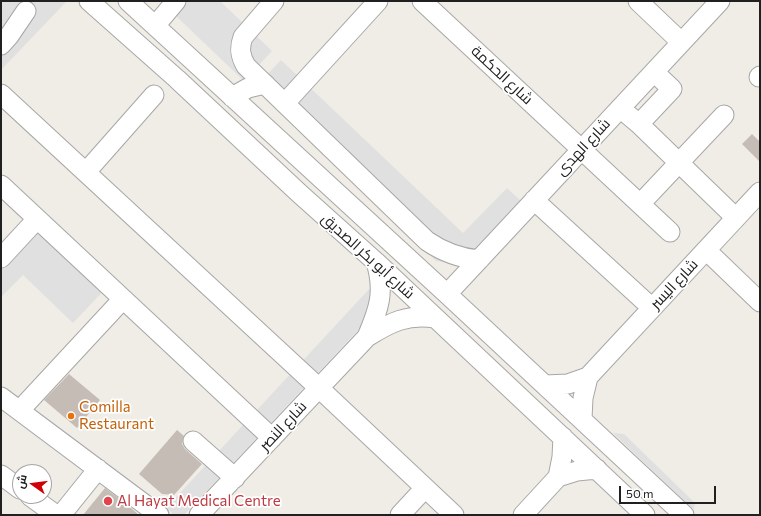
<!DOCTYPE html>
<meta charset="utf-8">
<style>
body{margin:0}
#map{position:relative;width:761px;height:516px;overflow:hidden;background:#f0ede6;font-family:Commissioner,Cairo,sans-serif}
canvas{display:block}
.frame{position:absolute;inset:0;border:2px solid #202020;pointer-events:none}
.north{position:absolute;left:12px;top:464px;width:40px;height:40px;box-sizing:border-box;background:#fff;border:1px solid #a6a6a6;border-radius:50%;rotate:284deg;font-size:11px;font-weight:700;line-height:16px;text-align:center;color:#202020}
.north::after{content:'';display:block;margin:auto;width:14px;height:18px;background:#cf0107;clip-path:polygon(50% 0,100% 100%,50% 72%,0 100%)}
.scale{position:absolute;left:619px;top:486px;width:97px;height:18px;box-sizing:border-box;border:2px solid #202020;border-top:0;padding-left:5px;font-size:12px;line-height:14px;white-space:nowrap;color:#202020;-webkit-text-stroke:3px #fff;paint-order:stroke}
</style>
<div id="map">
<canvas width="761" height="516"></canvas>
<div class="frame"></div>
<div class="north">ش</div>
<div class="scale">50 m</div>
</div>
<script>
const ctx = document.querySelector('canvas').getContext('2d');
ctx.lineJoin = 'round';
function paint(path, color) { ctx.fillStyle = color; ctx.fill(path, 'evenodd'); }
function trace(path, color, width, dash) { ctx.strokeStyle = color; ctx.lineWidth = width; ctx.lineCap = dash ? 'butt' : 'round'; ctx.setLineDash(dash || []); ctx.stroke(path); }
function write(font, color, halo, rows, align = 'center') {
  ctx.font = font + ' Commissioner,Cairo,sans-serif'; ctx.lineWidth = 3.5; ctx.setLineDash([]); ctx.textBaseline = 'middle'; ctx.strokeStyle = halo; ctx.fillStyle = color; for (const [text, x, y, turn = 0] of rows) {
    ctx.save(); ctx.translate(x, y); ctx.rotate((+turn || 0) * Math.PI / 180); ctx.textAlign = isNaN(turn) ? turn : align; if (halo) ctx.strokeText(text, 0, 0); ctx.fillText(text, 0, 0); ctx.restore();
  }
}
const parking = new Path2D(`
 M 4,1 L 67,1 L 1,70 L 1,4 Z
 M 179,1 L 220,1 L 272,51 L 244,81 L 176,16 Z
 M 281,60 L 463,233 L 507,188 L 521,201 L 470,257 L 452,263 L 436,261 L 254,88 Z
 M 45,221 L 110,284 L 73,323 L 23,275 L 1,297 L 1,268 Z
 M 372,286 L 379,293 L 360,328 L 184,515 L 174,515 L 166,508 Z
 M 613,433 L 624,434 L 695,503 L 694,510 Z`);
const building = new Path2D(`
 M 752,134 L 760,142 L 760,162 L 742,144 Z
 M 69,374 L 100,400 L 77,428 L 44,400 Z
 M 177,430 L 184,436 L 182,444 L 185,449 L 202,464 L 174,495 L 162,494 L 139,474 Z
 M 105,488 L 125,503 L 139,515 L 83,515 Z`);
const minor = new Path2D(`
 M 89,1 L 177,79 L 300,194 L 376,262 L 645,515
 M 128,1 L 447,294 L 684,515
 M 274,1 L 243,37 C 239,48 240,56 246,66 L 427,241 C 443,252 459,258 479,260
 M 422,1 L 670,232
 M 638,1 L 681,42
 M 155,26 L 176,1
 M 1,45 L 9,36 L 26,11
 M 759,77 L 760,76
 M 1,94 L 319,388 L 454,515
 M 232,97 L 248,88 L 265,84
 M 285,103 L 378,1
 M 620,108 L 639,124 L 736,218
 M 639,124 L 672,89 L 654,72
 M 86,172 L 154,95
 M 1,185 L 272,438
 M 534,200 L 652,308
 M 640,204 L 724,115
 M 706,250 L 760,302
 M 1,258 L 37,219
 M 447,294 L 720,1
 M 367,337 C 379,309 385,292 376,262
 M 545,385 L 568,384 L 588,377 L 760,192
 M 1,397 L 159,515
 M 20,410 L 123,299
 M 582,419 L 583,398 L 588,377
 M 193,441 L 235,478
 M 1,475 L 20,489
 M 558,477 L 562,457 L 563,437
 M 30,496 L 56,515
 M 61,515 L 98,469
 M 199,515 L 367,337 C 391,322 407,314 435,318
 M 400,515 L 425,488
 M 523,515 L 558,477 L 577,471 L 597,469`);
const markers = [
 [71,416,4,"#e8710a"],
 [108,501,5,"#e0444e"]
];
const streetNames = [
 ["شارع الحكمة",502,75,43],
 ["شارع الهدى",583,147,-47],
 ["شارع أبو بكر الصديق",368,256,42],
 ["شارع اليسر",674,284,-47],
 ["شارع النصر",283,426,-47]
];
const foodNames = [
 ["Comilla",79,407],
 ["Restaurant",79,424]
];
const healthNames = [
 ["Al Hayat Medical Centre",117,501]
];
paint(parking, '#e0e0e0');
paint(building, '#c5bcb6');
trace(minor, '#a7a7a7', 21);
trace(minor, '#fff', 19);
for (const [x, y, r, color] of markers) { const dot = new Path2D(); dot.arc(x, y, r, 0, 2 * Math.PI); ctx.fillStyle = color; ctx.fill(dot); trace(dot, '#fff', 1.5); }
write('15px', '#202020', '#fff', streetNames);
write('15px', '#c56008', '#fff', foodNames, 'left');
write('15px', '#be3a42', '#fff', healthNames, 'left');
</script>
